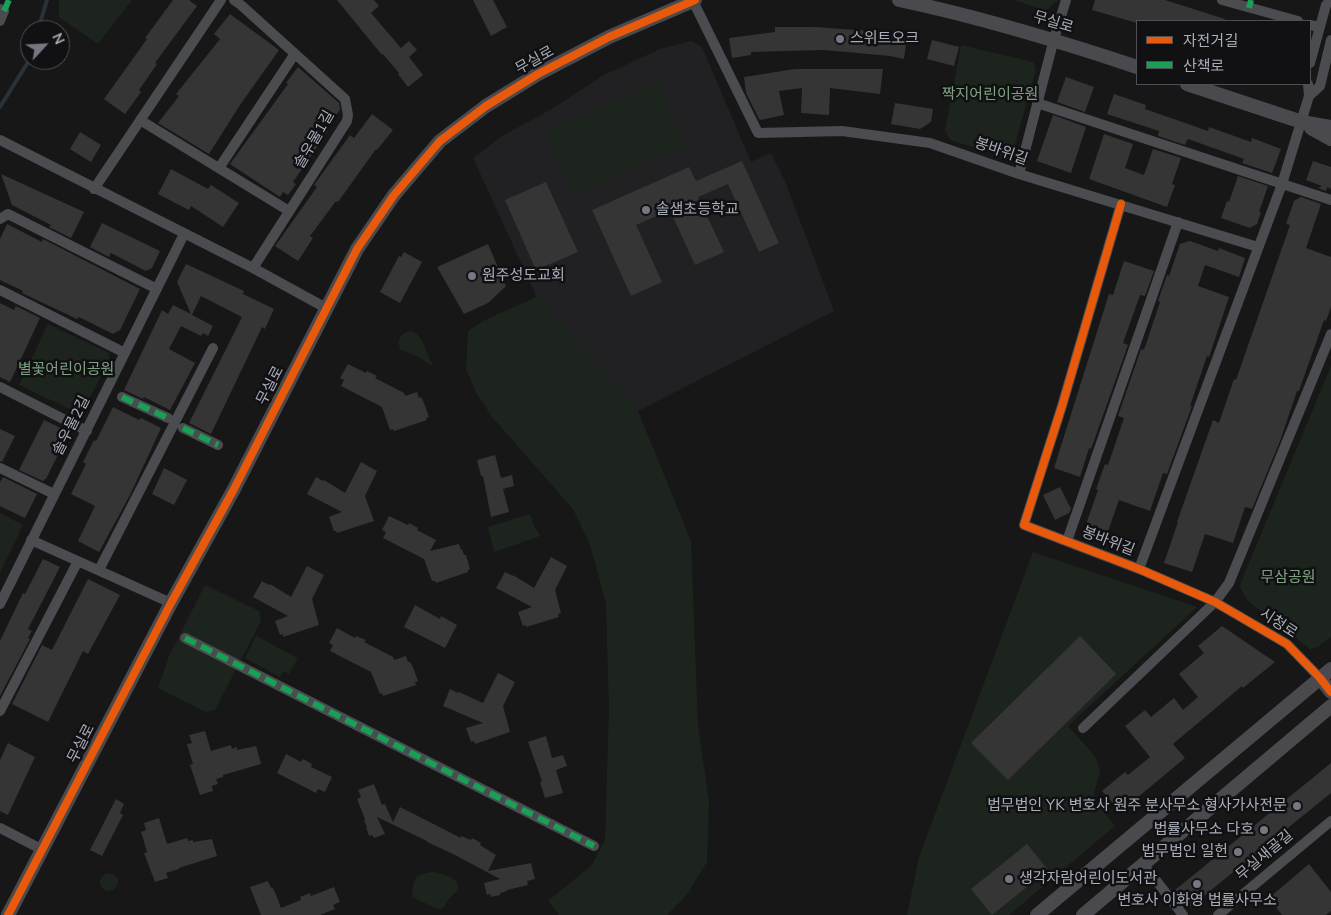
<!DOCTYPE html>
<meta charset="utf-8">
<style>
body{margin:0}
#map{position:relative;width:1331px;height:915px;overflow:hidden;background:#171717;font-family:"Nunito Sans","Noto Sans KR",sans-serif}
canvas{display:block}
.legend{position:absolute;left:1136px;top:20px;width:175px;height:65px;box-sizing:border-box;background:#111113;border:1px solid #4d4f55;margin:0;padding:6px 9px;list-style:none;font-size:15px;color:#a8adb8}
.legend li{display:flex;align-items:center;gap:10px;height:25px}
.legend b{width:25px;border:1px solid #4d4f55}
.north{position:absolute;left:20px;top:20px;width:50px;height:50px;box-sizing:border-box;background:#111113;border:1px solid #4d4f55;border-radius:50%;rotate:65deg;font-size:14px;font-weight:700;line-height:20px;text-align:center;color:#a8adb8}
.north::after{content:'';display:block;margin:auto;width:18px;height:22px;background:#757880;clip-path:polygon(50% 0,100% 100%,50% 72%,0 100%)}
</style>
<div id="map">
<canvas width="1331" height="915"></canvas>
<ul class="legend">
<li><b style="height:6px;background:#e8590c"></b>자전거길</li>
<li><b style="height:6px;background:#1a9f57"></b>산책로</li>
</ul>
<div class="north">N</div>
</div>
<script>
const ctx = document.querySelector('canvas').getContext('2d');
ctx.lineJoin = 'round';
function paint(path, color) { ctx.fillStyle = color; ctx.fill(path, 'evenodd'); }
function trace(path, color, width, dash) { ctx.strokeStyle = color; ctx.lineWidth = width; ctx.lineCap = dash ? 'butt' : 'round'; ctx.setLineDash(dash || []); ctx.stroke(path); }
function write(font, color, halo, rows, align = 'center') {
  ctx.font = font + ' "Nunito Sans","Noto Sans KR",sans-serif'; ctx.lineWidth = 5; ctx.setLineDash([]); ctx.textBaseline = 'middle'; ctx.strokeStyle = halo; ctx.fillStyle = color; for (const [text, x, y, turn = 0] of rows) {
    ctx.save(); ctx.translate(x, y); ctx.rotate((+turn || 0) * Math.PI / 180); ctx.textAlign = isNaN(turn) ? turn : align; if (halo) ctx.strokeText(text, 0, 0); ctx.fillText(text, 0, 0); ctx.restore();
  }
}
const built = new Path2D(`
 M 691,41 L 702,47 L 751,162 L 771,153 L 785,181 L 834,311 L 638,411 L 535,293 L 473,158 L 502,136 L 550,110 L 604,75 L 660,49 Z`);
const green = new Path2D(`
 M 59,0 L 132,0 L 98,44 L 59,17 Z
 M 1015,0 L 1059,0 L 1045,11 Z
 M 961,45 L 1033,62 L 1036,69 L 1011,159 L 950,140 L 945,131 Z
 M 657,81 L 686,145 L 574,197 L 544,134 Z
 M 535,293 L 638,411 L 691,541 L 698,725 L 709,801 L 707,862 L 686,896 L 667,915 L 559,915 L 548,901 L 591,866 L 605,841 L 609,708 L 606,604 L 590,544 L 573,509 L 492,417 L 477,394 L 466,370 L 468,331 L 483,321 L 536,297 Z
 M 48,324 L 109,353 L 110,358 L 83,411 L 78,413 L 19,385 Z
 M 410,331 C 423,333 426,354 433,365 L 432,366 L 419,357 L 401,350 C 396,341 400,333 410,331 Z
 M 1331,366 L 1331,637 L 1318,647 L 1310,649 L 1247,600 L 1240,587 L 1241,582 Z
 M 0,513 L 23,525 L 0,573 Z
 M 530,514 L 533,524 L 540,536 L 494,552 L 488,527 Z
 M 1033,552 L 1197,607 L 1068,726 L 1095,756 L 1100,770 L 1093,799 L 1115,826 L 1009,915 L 907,915 L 919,857 Z
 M 205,585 L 259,611 L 261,621 L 215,710 L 206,712 L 158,688 L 169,656 Z
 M 256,636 L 298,658 L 289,674 L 283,671 L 280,677 L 245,658 Z
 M 432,872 C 439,873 464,878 457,891 C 455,894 451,896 449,899 C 445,905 445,909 438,909 L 412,897 C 414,880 413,874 432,872 Z
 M100 882a9 9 0 1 1 18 0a9 9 0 1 1-18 0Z`);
const stream = new Path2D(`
 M 38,30 L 47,0
 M 0,107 L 30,59`);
const building = new Path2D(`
 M 173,0 L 189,0 L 197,6 L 155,63 L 157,64 L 139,90 L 141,92 L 125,114 L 104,99 L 147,39 L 145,38 Z
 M 337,0 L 374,0 L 379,6 L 371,13 L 401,48 L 409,41 L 417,50 L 409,57 L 423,75 L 408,87 L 398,74 L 399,73 L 383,54 L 382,55 Z
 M 473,0 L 493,0 L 507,27 L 491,36 Z
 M 1095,0 L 1165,0 L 1225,19 L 1224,21 L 1137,21 L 1137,23 L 1092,10 Z
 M 230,14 L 279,50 L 240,105 L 209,154 L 158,123 L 179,96 L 176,94 L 220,39 L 214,34 Z
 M 775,27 L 815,27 L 869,31 L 907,37 L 904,59 L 890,56 L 824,50 L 751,52 L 751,55 L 732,58 L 729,38 L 775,32 Z
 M 932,40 L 959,47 L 954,66 L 927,59 Z
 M 298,67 L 339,103 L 340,110 L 325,129 L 328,131 L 293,182 L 296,184 L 288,195 L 283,192 L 280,197 L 230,164 L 288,84 L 286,83 Z
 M 795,69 L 883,69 L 880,94 L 830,88 L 829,115 L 801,113 L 802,88 L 779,91 L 784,115 L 760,120 L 759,119 L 746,93 L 744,77 Z
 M 1066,77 L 1094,87 L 1085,112 L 1057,102 Z
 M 1114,94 L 1146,105 L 1145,109 L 1208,131 L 1209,127 L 1251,142 L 1252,138 L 1281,149 L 1272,173 L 1242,163 L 1244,159 L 1188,139 L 1185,145 L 1158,136 L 1159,131 L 1107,114 Z
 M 895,103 L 933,109 L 931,122 L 920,129 L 891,124 Z
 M 372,114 L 393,130 L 377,150 L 376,149 L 338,202 L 336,201 L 310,236 L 313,238 L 298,261 L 275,246 L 317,187 L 314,185 L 350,135 L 354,138 Z
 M 1053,115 L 1086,127 L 1071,173 L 1037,161 Z
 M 80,132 L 101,145 L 91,162 L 70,149 Z
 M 1104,134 L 1133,144 L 1125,168 L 1144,175 L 1153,149 L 1181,158 L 1172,184 L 1175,185 L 1167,207 L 1089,179 Z
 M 742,161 L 779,243 L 759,252 L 728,184 L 698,197 L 724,252 L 695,265 L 670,210 L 636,225 L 662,282 L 631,296 L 592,210 L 689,167 L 696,181 Z
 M 1313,161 L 1331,167 L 1331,189 L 1327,187 L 1326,191 L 1318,188 L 1322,186 L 1306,180 Z
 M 171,169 L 208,189 L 211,185 L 239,203 L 223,227 L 191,206 L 189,210 L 158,194 Z
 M 1,174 L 84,212 L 71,238 L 49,227 L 51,225 L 12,205 Z
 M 1238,176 L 1268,186 L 1259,212 L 1261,212 L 1257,224 L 1250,228 L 1221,218 L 1227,201 L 1229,202 Z
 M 546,182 L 578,252 L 536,270 L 505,200 Z
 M 1301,197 L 1321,204 L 1306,248 L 1331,257 L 1331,307 L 1326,321 L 1324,320 L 1299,391 L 1297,391 L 1280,441 L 1252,509 L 1245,507 L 1233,543 L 1205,534 L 1192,572 L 1164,563 L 1178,522 L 1177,522 L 1213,420 L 1219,423 L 1234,379 L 1236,380 L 1290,225 L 1286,224 L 1294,201 Z
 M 102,223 L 160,251 L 152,268 L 146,271 L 111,253 L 109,257 L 90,247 Z
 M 7,224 L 42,242 L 43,239 L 140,289 L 120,330 L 113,334 L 79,317 L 77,319 L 22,293 L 23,291 L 0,280 L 0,239 Z
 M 1190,241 L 1218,251 L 1219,248 L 1245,258 L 1239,277 L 1205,265 L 1198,286 L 1229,297 L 1209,357 L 1207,356 L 1190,406 L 1192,406 L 1167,474 L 1163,473 L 1150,511 L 1119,500 L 1106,537 L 1084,530 L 1098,490 L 1096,489 L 1105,464 L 1108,465 L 1124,418 L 1118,416 L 1141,349 L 1143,350 L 1145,347 L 1160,302 L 1158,301 L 1167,275 L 1169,276 L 1180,244 Z
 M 488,244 L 506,286 L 488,303 L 464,314 L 437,267 Z
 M 404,252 L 422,262 L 400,303 L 380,292 L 399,256 L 401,257 Z
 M 1124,261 L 1154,271 L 1145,296 L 1140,295 L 1123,343 L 1128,345 L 1091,449 L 1089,448 L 1080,477 L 1054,468 L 1109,294 L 1113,295 Z
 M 186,264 L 244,291 L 243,294 L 274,309 L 265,329 L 262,327 L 211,434 L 189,423 L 242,317 L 240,316 L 201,296 L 192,315 L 213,326 L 208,336 L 203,333 L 201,336 L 181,326 L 169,349 L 195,363 L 170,410 L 144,397 L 143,399 L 124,390 L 162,310 L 168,314 L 173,305 L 191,314 L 177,282 Z
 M 0,303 L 14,310 L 16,306 L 40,318 L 10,382 L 0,377 Z
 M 348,364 L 366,373 L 367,371 L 377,376 L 375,378 L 404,393 L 405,396 L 417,392 L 419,398 L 421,397 L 424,403 L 429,417 L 426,418 L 427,420 L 394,431 L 393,429 L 390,430 L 382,407 L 341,386 L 344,380 L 340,378 Z
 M 113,407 L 139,420 L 141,418 L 161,428 L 130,495 L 99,552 L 78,541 L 95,506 L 71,494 L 86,464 L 83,462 L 94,440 L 96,441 Z
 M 44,420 L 69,432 L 46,479 L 45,479 L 43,481 L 19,470 Z
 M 0,429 L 15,436 L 2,462 L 0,461 Z
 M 495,455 L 501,478 L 512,475 L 514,486 L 503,489 L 509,512 L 491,517 L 483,476 L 481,476 L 477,460 Z
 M 361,462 L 377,471 L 365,496 L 374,521 L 337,533 L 336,531 L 334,531 L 329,517 L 342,512 L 307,494 L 316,477 L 323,481 L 324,480 L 345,493 Z
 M 164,468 L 187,480 L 174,505 L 152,494 Z
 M 3,477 L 37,494 L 25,518 L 0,506 L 0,482 Z
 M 1060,487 L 1071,509 L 1069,513 L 1055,520 L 1043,495 Z
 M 389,516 L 408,525 L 409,523 L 418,528 L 417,530 L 436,540 L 430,551 L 459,544 L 461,550 L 462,549 L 464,555 L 466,555 L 470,569 L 468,570 L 468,572 L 436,583 L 435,581 L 432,581 L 424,559 L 383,538 L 386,532 L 382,530 Z
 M 551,557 L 567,566 L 555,590 L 561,613 L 558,614 L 559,617 L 526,627 L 526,625 L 523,626 L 518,612 L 532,607 L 496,588 L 505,572 L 513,576 L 513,575 L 534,588 Z
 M 43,559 L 60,567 L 28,629 L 32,631 L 28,638 L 30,639 L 0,696 L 0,641 L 23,593 L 25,594 Z
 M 307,566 L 324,575 L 312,599 L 319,625 L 283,637 L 283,634 L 280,635 L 275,621 L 288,616 L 253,597 L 262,581 L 269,585 L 270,584 L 291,597 Z
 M 88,579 L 120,595 L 88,654 L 83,651 L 48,722 L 12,704 L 42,645 L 52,650 Z
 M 415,605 L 440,619 L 441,616 L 457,625 L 445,648 L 404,627 Z
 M 1222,626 L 1275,662 L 1243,688 L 1242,686 L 1173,744 L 1185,758 L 1120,812 L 1102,791 L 1125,772 L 1128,775 L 1150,757 L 1125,726 L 1145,710 L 1151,717 L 1174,698 L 1183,710 L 1198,697 L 1179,674 L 1204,653 L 1198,646 Z
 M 337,628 L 355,638 L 356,636 L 366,640 L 364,642 L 393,657 L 394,660 L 406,656 L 408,662 L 410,662 L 413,667 L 418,681 L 415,682 L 416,685 L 383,696 L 382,693 L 380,694 L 371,672 L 330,651 L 333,645 L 329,643 Z
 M 1080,636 L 1116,674 L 1008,780 L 971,743 Z
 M 498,673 L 515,682 L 503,706 L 510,732 L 475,744 L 474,741 L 471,742 L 466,728 L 483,723 L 443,706 L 450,689 L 458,693 L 459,692 L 483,703 Z
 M 205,731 L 211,751 L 231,745 L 232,749 L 237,747 L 237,750 L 256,746 L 261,764 L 223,775 L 223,777 L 216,779 L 218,784 L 212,786 L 213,791 L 200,795 L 190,765 L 193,764 L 187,744 L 192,743 L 189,735 Z
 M 546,736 L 552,758 L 563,755 L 567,766 L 556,770 L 563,793 L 545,798 L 540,782 L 542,781 L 528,742 Z
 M 8,743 L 35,757 L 8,815 L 0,811 L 0,760 Z
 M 286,754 L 301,762 L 303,759 L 312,764 L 311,767 L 332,777 L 325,792 L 318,789 L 316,793 L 277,773 Z
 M 1331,763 L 1331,793 L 1189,908 L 1175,890 Z
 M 374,784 L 382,805 L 385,804 L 393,822 L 400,807 L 461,838 L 461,836 L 471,840 L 472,838 L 481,843 L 480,845 L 496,855 L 488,871 L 531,863 L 535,879 L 527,881 L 528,885 L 507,890 L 507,891 L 500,893 L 500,895 L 491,897 L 490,894 L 487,895 L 484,883 L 500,879 L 453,854 L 427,842 L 427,841 L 377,817 L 385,834 L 374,838 L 372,835 L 369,836 L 366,827 L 367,827 L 364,820 L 365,819 L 357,799 L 361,797 L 358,790 Z
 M 116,799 L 124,804 L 120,813 L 123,815 L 102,856 L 90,850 Z
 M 159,818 L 167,844 L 187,838 L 188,841 L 193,840 L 193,842 L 212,839 L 217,856 L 179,868 L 179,869 L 166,873 L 168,878 L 155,882 L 144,853 L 147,852 L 141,832 L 146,830 L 144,823 Z
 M 1027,844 L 1048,870 L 992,915 L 971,889 Z
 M 1309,864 L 1331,892 L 1331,911 L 1326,915 L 1282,915 L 1269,898 Z
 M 268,881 L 271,888 L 272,887 L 275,892 L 281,908 L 301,900 L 300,897 L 310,893 L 311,896 L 334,887 L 340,902 L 333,905 L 335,909 L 320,915 L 261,915 L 250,887 Z`);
const street = new Path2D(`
 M 234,0 L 241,5 L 345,99 L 348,115 L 347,121 L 253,268
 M 1222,0 L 1298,21
 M 693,1 L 758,133 L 842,131 L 930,143 L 1019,174 L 1258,247
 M 0,9 L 4,11 L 0,21
 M 1310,25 L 1320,27
 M 1310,63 L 1326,5 L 1331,0
 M 1309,96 L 1320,86 L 1331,40
 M 1037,103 L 1331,200
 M 140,120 L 289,211
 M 0,140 L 253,268 L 326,308
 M 219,168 L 294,55
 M 1019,174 L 1054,39 L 1066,0
 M 94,189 L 221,0
 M 1121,204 L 1062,406 L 1024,525 L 1139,569 L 1215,602 L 1287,644 L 1320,678
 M 0,219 L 8,214 L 157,289
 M 0,290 L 125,353
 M 0,387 L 87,431
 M 122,397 L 168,418
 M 183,428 L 218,445
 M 0,468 L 54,494
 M 31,540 L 171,603
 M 1067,541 L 1178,222
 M 1139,569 L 1282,184 L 1309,96 L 1308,84
 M 99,570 L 213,348
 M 0,604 L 184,234
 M 185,638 L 594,846
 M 0,711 L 78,561
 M 1083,728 L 1215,602 L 1229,583 L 1331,334
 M 0,828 L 43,850
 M 1144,865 L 1183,915
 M 1218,915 L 1331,821`);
const secondary = new Path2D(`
 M 899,0 C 980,17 1059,41 1137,67
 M 1187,84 L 1302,122 L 1331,127
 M 1311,128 L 1331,139
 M 1320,678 L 1331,692
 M 8,915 L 171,603 L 234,489 L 357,249 L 394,195 L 440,141 L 486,106 L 538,74 L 609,37 L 695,0
 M 1037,915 L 1331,669
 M 1083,915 L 1331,706`);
const quiet = new Path2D(`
 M 1249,8 L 1251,0
 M 4,11 L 9,0
 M 122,397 L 168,418
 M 183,428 L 218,445
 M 185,638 L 594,846`);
const cycleway = new Path2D(`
 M 1121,204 L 1062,406 L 1024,525 L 1139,569 L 1215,602 L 1287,644 L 1320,678 L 1331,692
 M 8,915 L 171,603 L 234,489 L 357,249 L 394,195 L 440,141 L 486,106 L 538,74 L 609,37 L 695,0`);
const markers = [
 [840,39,5,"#757880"],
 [646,210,5,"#757880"],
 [472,276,5,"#757880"],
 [1297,806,5,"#757880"],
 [1264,830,5,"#757880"],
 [1238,852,5,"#757880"],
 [1009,879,5,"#757880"],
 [1197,884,5,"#757880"]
];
const streetNames = [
 ["무실로",1053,23,17],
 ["무실로",535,61,-29],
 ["솔우물1길",315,140,-60],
 ["봉바위길",1001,152,19],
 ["무실로",271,386,-63],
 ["솔우물2길",72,426,-63],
 ["봉바위길",1108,542,21],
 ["시청로",1278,624,33],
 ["무실로",82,744,-63],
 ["무실새골길",1265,856,-40]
];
const poiNames = [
 ["스위트오크",850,39],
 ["솔샘초등학교",656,210],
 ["원주성도교회",482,276],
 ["법무법인 YK 변호사 원주 분사무소 형사가사전문",1287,806,"right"],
 ["법률사무소 다호",1254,830,"right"],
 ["법무법인 일헌",1228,852,"right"],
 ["생각자람어린이도서관",1019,879],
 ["변호사 이화영 법률사무소",1197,901,"center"]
];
const parkNames = [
 ["짝지어린이공원",990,95],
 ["별꽃어린이공원",66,370],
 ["무삼공원",1288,578]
];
paint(built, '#212123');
paint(green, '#1d241e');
trace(stream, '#2a3239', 4);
paint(building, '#353536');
trace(street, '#4b4c50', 10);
trace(secondary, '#4a4a4e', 14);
trace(quiet, '#1a9f57', 6, [12, 6]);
trace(cycleway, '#e8590c', 8);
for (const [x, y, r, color] of markers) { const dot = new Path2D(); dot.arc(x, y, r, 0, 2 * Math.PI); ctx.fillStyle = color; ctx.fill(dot); trace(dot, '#111113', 2); }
write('15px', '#a8adb8', '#111113', streetNames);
write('15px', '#a8adb8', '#111113', poiNames, 'left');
write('15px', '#7fa381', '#111113', parkNames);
</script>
